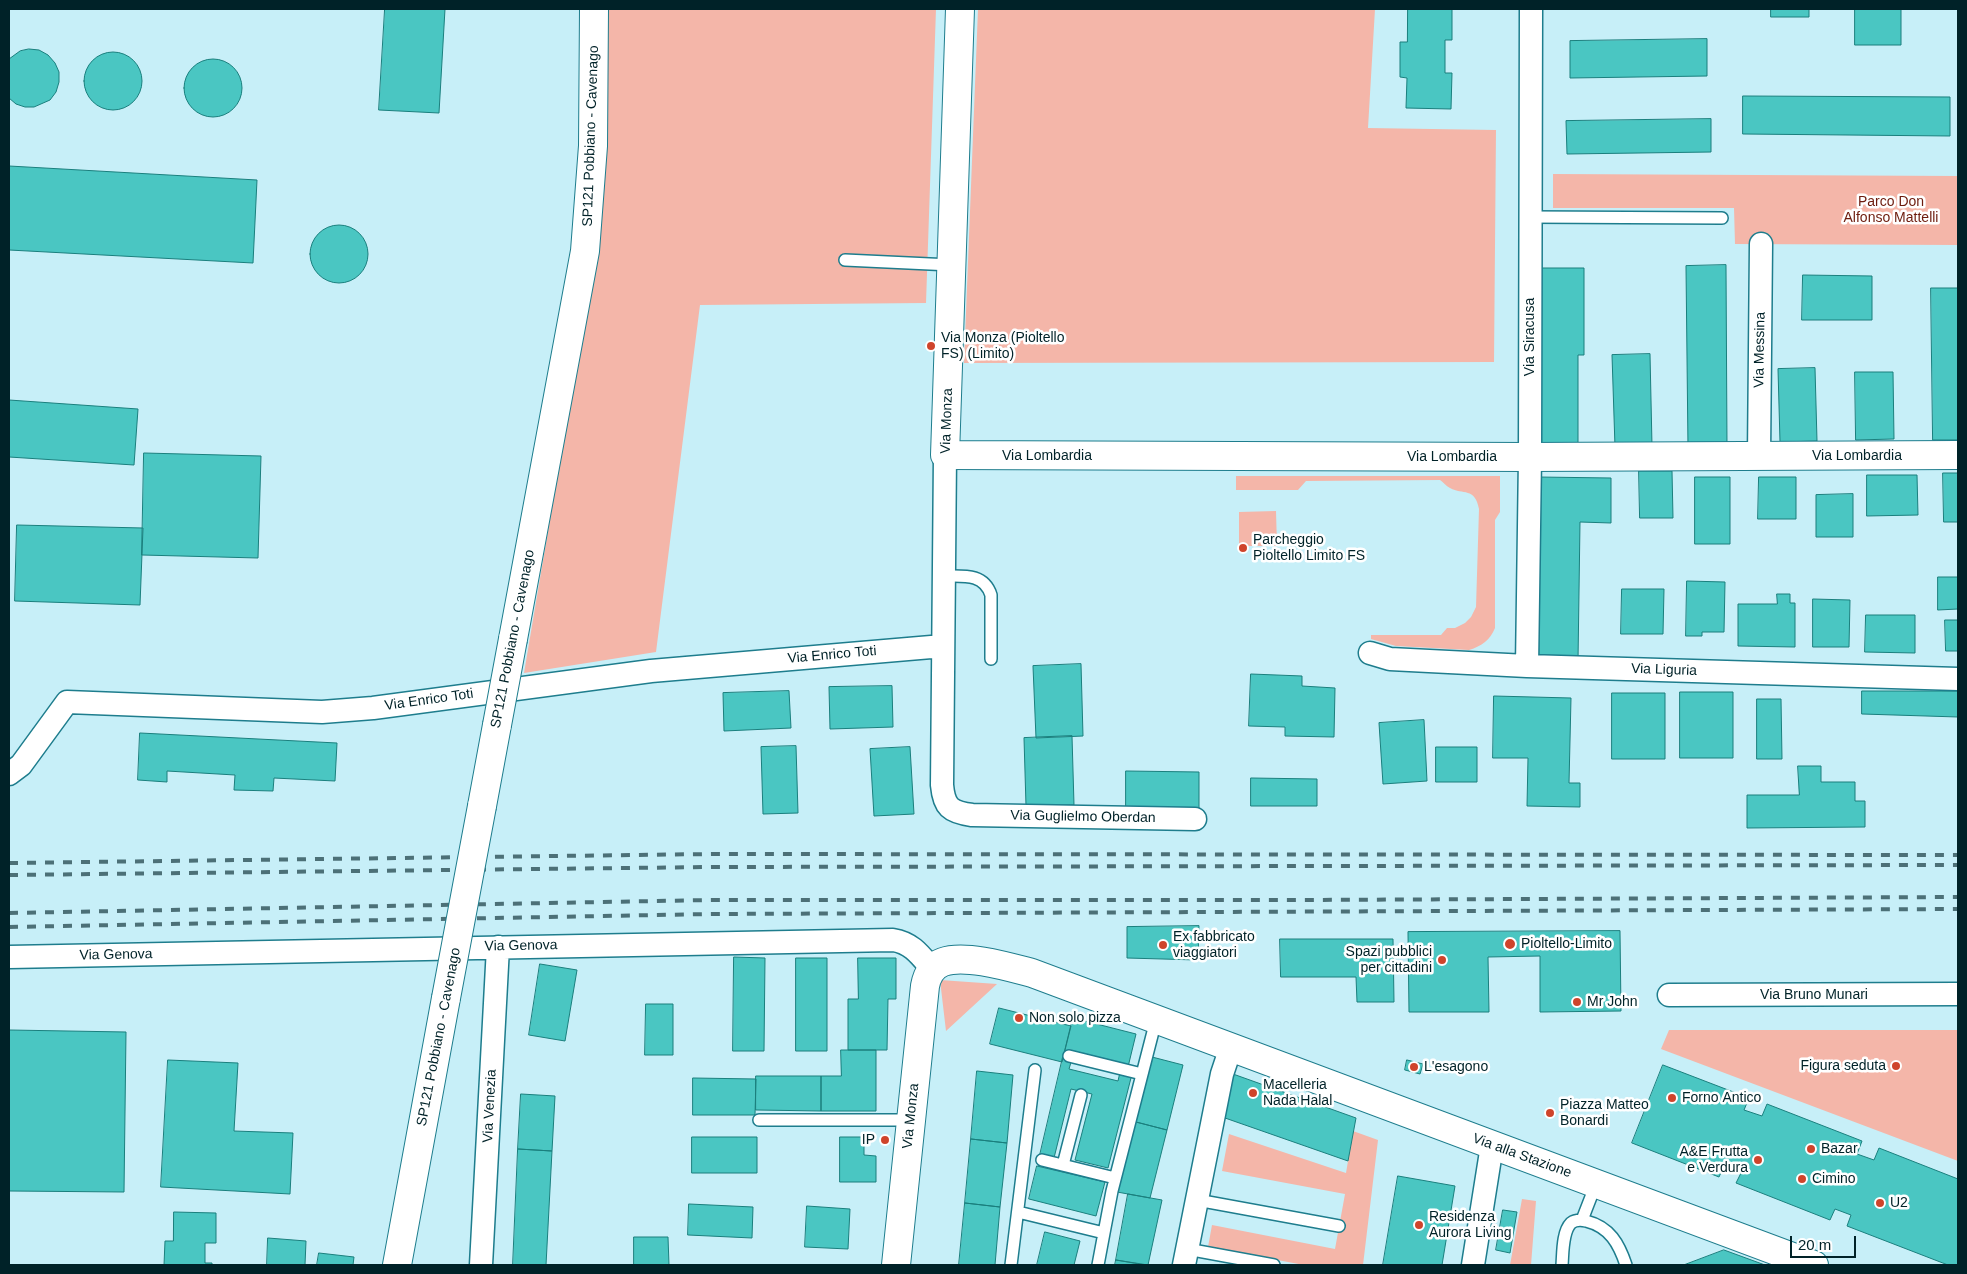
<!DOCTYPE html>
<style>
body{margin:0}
#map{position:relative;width:1967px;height:1274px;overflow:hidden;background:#c7eff8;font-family:Arial,sans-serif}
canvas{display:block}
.frame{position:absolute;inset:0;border:10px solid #002228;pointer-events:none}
.scale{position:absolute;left:1790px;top:1236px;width:66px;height:22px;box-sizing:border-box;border:2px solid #002228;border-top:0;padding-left:6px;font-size:15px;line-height:18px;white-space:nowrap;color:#002228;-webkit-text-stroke:4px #fff;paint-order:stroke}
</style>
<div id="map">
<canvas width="1967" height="1274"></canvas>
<div class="frame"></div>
<div class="scale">20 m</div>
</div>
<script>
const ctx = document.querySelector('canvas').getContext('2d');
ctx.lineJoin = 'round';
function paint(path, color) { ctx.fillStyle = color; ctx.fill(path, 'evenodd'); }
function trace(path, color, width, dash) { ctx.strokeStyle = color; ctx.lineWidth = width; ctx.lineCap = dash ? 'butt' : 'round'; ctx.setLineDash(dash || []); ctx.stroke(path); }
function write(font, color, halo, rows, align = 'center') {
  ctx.font = font + ' Arial,sans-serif'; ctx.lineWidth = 5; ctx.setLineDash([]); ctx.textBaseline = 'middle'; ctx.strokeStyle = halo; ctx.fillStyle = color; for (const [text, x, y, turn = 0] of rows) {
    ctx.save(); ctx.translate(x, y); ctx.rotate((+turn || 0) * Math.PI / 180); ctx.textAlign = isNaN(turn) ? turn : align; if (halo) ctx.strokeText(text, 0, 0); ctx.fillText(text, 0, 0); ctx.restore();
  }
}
const green = new Path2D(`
 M 602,9 L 936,9 L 926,303 L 700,305 L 656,652 L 524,673 L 596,247 Z
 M 978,9 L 1375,9 L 1368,128 L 1496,130 L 1494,362 L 964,363 Z
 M 1553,174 L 1958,176 L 1958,245 L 1735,244 L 1734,208 L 1553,208 Z
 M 1236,476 L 1500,476 L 1500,512 L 1495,520 L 1495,628 C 1490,640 1482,646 1469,650 L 1396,646 L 1371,639 L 1371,635 L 1441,635 L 1447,628 L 1455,628 L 1465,623 L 1471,617 L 1476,607 L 1479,509 C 1475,487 1463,495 1450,488 C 1446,486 1443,482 1440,480 L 1306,481 L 1298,490 L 1236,490 Z
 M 1276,511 L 1277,546 L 1239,546 L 1239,512 Z
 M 940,980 L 997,984 L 946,1031 Z
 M 1669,1030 L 1958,1030 L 1958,1161 L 1661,1049 Z
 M 1353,1131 L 1378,1140 L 1363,1265 L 1304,1265 L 1208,1247 L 1212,1225 L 1335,1249 L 1345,1194 L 1222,1171 L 1229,1134 L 1346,1173 Z
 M 1522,1199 L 1536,1201 L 1531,1265 L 1510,1265 Z`);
const building = new Path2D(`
 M 385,9 L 445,9 L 439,113 L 379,110 Z
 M 1408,9 L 1452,9 L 1452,40 L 1445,40 L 1445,73 L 1452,73 L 1451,109 L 1406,108 L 1407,78 L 1400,77 L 1400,42 L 1407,42 Z
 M 1771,9 L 1809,9 L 1809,17 L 1771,17 Z
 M 1855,9 L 1901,9 L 1901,45 L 1855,45 Z
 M 1707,39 L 1707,76 L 1570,78 L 1570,41 Z
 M 29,49 L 39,50 L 48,55 L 55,63 L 59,72 L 59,82 L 56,92 L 50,100 L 34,107 L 25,107 L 16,104 L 9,98 L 9,59 L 20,51 Z
 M84 81a29 29 0 1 1 58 0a29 29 0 1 1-58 0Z
 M184 88a29 29 0 1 1 58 0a29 29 0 1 1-58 0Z
 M 1743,96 L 1950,97 L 1950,136 L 1743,134 Z
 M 1711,119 L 1711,152 L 1567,154 L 1566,121 Z
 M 9,166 L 257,180 L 253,263 L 9,250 Z
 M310 254a29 29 0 1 1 58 0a29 29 0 1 1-58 0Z
 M 1726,265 L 1727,447 L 1688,448 L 1686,266 Z
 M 1541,268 L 1584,268 L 1584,355 L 1578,355 L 1578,448 L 1542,448 Z
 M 1803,275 L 1872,276 L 1872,320 L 1802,320 Z
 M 1931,288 L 1958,288 L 1958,440 L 1933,440 Z
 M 1650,354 L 1652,446 L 1615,447 L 1612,355 Z
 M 1815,368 L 1817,441 L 1780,442 L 1778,369 Z
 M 1855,372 L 1893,372 L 1894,439 L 1856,440 Z
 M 9,400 L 138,409 L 134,465 L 9,457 Z
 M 144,453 L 261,456 L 258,558 L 142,555 Z
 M 1639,471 L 1672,471 L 1673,518 L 1640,518 Z
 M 1943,473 L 1958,473 L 1958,522 L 1944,522 Z
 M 1867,475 L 1917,475 L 1918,515 L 1867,516 Z
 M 1538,477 L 1611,478 L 1611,523 L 1580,522 L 1578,661 L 1536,660 Z
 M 1695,477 L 1730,477 L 1730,544 L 1695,544 Z
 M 1759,477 L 1796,477 L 1796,519 L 1758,519 Z
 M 1853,494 L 1853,537 L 1816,537 L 1816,495 Z
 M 17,525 L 143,528 L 140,605 L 15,601 Z
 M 1938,577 L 1958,577 L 1958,609 L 1938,610 Z
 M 1687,581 L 1725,582 L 1724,632 L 1702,632 L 1702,636 L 1686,636 Z
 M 1622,589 L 1664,589 L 1663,634 L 1621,634 Z
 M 1777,594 L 1790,594 L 1790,603 L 1795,603 L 1795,647 L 1738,646 L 1738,604 L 1777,604 Z
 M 1813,599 L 1850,600 L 1849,647 L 1813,647 Z
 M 1866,615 L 1915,615 L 1915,653 L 1865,652 Z
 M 1945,620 L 1958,620 L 1958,651 L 1946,651 Z
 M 1081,664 L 1083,736 L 1036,738 L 1033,666 Z
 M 1251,674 L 1302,676 L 1302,686 L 1335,688 L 1334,737 L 1285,736 L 1285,727 L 1249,726 Z
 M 892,686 L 893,727 L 830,729 L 829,687 Z
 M 789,691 L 791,728 L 724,731 L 723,693 Z
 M 1862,691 L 1958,691 L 1958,717 L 1862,714 Z
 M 1680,692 L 1733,692 L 1733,758 L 1680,758 Z
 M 1612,693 L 1665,693 L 1665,759 L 1612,759 Z
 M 1494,696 L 1571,698 L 1569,783 L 1580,783 L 1580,807 L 1527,806 L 1528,758 L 1493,758 Z
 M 1757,699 L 1781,699 L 1782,759 L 1757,759 Z
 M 1424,720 L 1427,781 L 1383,784 L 1379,723 Z
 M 140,733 L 337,743 L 335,781 L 274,778 L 273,791 L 234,790 L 235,775 L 167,771 L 167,782 L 138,780 Z
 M 1072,736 L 1074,805 L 1026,806 L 1024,738 Z
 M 796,746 L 798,813 L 763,814 L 761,747 Z
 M 910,747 L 914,814 L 874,816 L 870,749 Z
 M 1436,747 L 1477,747 L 1477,782 L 1436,782 Z
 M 1798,766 L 1821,766 L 1821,782 L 1855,782 L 1855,801 L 1865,801 L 1865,827 L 1747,828 L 1747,795 L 1799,795 Z
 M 1126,771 L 1199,772 L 1199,809 L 1126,809 Z
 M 1251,778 L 1317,779 L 1317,806 L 1251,806 Z
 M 1199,926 L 1198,960 L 1127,958 L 1127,927 Z
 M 1620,931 L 1621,1011 L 1540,1012 L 1540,956 L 1488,957 L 1489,1012 L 1409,1012 L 1408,932 Z
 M 1280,939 L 1393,939 L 1394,1002 L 1357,1002 L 1356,977 L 1281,977 Z
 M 734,957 L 765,958 L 764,1051 L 733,1051 Z
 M 796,958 L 827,958 L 827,1051 L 796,1051 Z
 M 858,958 L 896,958 L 896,999 L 888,999 L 887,1050 L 848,1050 L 848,999 L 858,999 Z
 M 540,964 L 577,970 L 565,1041 L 529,1035 Z
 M 646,1004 L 673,1004 L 673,1055 L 645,1055 Z
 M 999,1008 L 1071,1026 L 1062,1062 L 990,1044 Z
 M 1073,1018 L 1136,1034 L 1128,1067 L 1065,1051 Z
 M 9,1030 L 126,1032 L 124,1192 L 9,1191 Z
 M 841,1050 L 876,1050 L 876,1111 L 821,1111 L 821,1076 L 841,1076 Z
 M 1063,1057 L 1072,1059 L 1069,1069 L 1118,1081 L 1120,1072 L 1132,1074 L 1108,1168 L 1075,1160 L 1092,1094 L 1071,1089 L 1054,1158 L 1040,1155 Z
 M 1152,1057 L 1183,1065 L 1167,1130 L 1136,1122 Z
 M 168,1060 L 238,1063 L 234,1131 L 293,1133 L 290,1194 L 161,1187 Z
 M 1407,1060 L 1423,1064 L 1420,1074 L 1405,1070 Z
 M 1663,1065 L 1749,1098 L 1744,1110 L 1762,1116 L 1767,1104 L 1862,1141 L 1857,1154 L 1874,1160 L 1879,1148 L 1958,1179 L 1958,1265 L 1948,1265 L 1847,1226 L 1851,1215 L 1835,1209 L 1830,1220 L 1736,1183 L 1741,1173 L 1724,1166 L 1719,1177 L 1632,1143 Z
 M 977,1071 L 1013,1075 L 1007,1143 L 971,1139 Z
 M 1233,1074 L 1356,1118 L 1348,1161 L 1225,1118 Z
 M 756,1076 L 821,1076 L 821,1111 L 756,1110 Z
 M 693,1078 L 756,1079 L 755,1115 L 693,1115 Z
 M 521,1094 L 555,1096 L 552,1151 L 518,1149 Z
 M 1136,1122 L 1167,1130 L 1150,1198 L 1117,1192 Z
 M 692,1137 L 757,1137 L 757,1173 L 692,1173 Z
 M 840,1137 L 864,1137 L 864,1155 L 876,1156 L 876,1182 L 840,1182 Z
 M 971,1139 L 1007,1143 L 1000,1207 L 965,1203 Z
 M 518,1149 L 552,1151 L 546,1265 L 554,1265 L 513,1265 Z
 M 1037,1166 L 1105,1182 L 1096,1216 L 1029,1199 Z
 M 1398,1176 L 1455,1186 L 1442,1265 L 1383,1265 Z
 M 1128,1194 L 1162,1200 L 1148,1265 L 1116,1260 Z
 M 965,1203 L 1000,1207 L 995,1265 L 959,1265 Z
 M 689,1204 L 753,1207 L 752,1238 L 688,1235 Z
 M 807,1206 L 850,1209 L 848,1249 L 805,1247 Z
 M 1503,1210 L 1517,1212 L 1510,1253 L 1496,1250 Z
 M 174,1212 L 216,1213 L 216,1243 L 205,1243 L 205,1263 L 212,1263 L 212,1265 L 164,1265 L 165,1241 L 173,1241 Z
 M 1045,1232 L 1080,1241 L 1074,1265 L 1037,1265 Z
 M 634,1237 L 668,1237 L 669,1265 L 634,1265 Z
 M 268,1238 L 306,1241 L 305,1265 L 267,1265 Z
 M 1724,1250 L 1765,1265 L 1684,1265 Z
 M 319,1253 L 354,1257 L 353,1265 L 317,1265 Z
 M 1116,1260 L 1145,1265 L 1115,1265 Z`);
const lane = new Path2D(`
 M 1530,217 L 1722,218
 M 845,260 L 951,265
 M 944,576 C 963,576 984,573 991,595 L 991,659
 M 1069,1056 L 1142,1074
 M 759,1120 L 910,1120
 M 1042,1160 L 1115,1178
 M 1063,1165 L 1081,1095
 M 1197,1200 L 1339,1226
 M 1018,1212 L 1104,1233 L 1098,1265
 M 1582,1220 L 1596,1184
 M 1104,1233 L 1112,1191 L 1156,1020
 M 1187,1249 L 1274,1265
 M 1011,1265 L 1035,1070
 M 1562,1265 C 1563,1254 1562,1232 1571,1223 C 1575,1220 1581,1220 1586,1221 C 1610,1227 1619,1244 1626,1265`);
const street = new Path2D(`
 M 945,455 L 942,785 C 944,807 950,812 972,815 L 1195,819
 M 1759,456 L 1761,244
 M 1370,653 L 1390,659 L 1527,666 L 1958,679
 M 1527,666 L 1530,457 L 1531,9
 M 9,774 L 21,765 L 67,702 L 322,712 L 373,708 L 651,671 L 943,646
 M 9,957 L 893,940 C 912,943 920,955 932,969
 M 1669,995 L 1958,994
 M 481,1265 L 498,947
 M 1184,1265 L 1222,1074 L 1231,1047
 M 1473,1265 L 1490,1158 L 1494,1146`);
const secondary = new Path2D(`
 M 960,9 L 945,455 L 1530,457 L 1958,455
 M 513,639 L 585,251 L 593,146 L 594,9
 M 482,806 L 497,725
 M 397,1265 L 446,998
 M 896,1265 L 925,986 C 927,975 932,966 943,962 C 965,954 1009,967 1032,973 L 1814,1265`);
const rail = new Path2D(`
 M 9,863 L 712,854 L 1958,855
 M 9,875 L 712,867 L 1958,865
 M 9,913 L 713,900 L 1303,900 L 1958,897
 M 9,927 L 712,914 L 1958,909`);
const secondaryBridge = new Path2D(`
 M 497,725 L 513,639
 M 446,998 L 482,806`);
const markers = [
 [931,346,5,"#cf442b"],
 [1243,548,5,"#cf442b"],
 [1510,944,6,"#cf442b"],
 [1163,945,5,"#cf442b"],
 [1442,960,5,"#cf442b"],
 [1577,1002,5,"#cf442b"],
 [1019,1018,5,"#cf442b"],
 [1896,1066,5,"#cf442b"],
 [1414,1067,5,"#cf442b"],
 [1253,1093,5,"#cf442b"],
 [1672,1098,5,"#cf442b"],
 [1550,1113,5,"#cf442b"],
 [885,1140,5,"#cf442b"],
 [1811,1149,5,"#cf442b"],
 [1758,1160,5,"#cf442b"],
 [1802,1179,5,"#cf442b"],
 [1880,1203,5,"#cf442b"],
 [1419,1225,5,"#cf442b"]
];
const streetNames = [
 ["SP121 Pobbiano - Cavenago",591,136,-88],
 ["Via Siracusa",1530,337,-90],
 ["Via Messina",1760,350,-89],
 ["Via Monza",947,421,-88],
 ["Via Lombardia",1047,456],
 ["Via Lombardia",1857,456],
 ["Via Lombardia",1452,457],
 ["SP121 Pobbiano - Cavenago",513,639,-79],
 ["Via Enrico Toti",832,655,-5],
 ["Via Liguria",1664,670,2],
 ["Via Enrico Toti",429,700,-8],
 ["Via Guglielmo Oberdan",1083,817,1],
 ["Via Genova",521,946,-1],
 ["Via Genova",116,955,-1],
 ["Via Bruno Munari",1814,995],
 ["SP121 Pobbiano - Cavenago",439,1037,-79],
 ["Via Venezia",490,1106,-87],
 ["Via Monza",911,1116,-84],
 ["Via alla Stazione",1522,1156,20]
];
const parkNames = [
 ["Parco Don",1891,202],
 ["Alfonso Mattelli",1891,218]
];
const poiNames = [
 ["Via Monza (Pioltello",941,338],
 ["FS) (Limito)",941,354],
 ["Parcheggio",1253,540],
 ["Pioltello Limito FS",1253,556],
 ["Ex fabbricato",1173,937],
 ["viaggiatori",1173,953],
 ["Pioltello-Limito",1521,944],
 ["Spazi pubblici",1432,952,"right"],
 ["per cittadini",1432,968,"right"],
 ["Mr John",1587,1002],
 ["Non solo pizza",1029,1018],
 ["Figura seduta",1886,1066,"right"],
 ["L'esagono",1424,1067],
 ["Macelleria",1263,1085],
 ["Nada Halal",1263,1101],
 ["Forno Antico",1682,1098],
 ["Piazza Matteo",1560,1105],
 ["Bonardi",1560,1121],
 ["IP",875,1140,"right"],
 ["Bazar",1821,1149],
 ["A&E Frutta",1748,1152,"right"],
 ["e Verdura",1748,1168,"right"],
 ["Cimino",1812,1179],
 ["U2",1890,1203],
 ["Residenza",1429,1217],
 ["Aurora Living",1429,1233]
];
paint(green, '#f4b6a9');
paint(building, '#4ac6c2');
trace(building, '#1a7f7d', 1);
trace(lane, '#1e7d8d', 14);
trace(street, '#1e7d8d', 25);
trace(secondary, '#1e7d8d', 30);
trace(lane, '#fff', 11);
trace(street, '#fff', 22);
trace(secondary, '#fff', 28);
trace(rail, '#4c7077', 4, [9, 9]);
trace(secondaryBridge, '#1e7d8d', 30, []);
trace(secondaryBridge, '#fff', 28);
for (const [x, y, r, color] of markers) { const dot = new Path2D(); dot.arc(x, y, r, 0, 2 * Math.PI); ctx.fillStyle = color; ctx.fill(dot); trace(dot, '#fff', 2); }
write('14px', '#002228', '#fff', streetNames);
write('14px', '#6d1c0e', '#fff', parkNames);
write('14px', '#002228', '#fff', poiNames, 'left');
</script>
